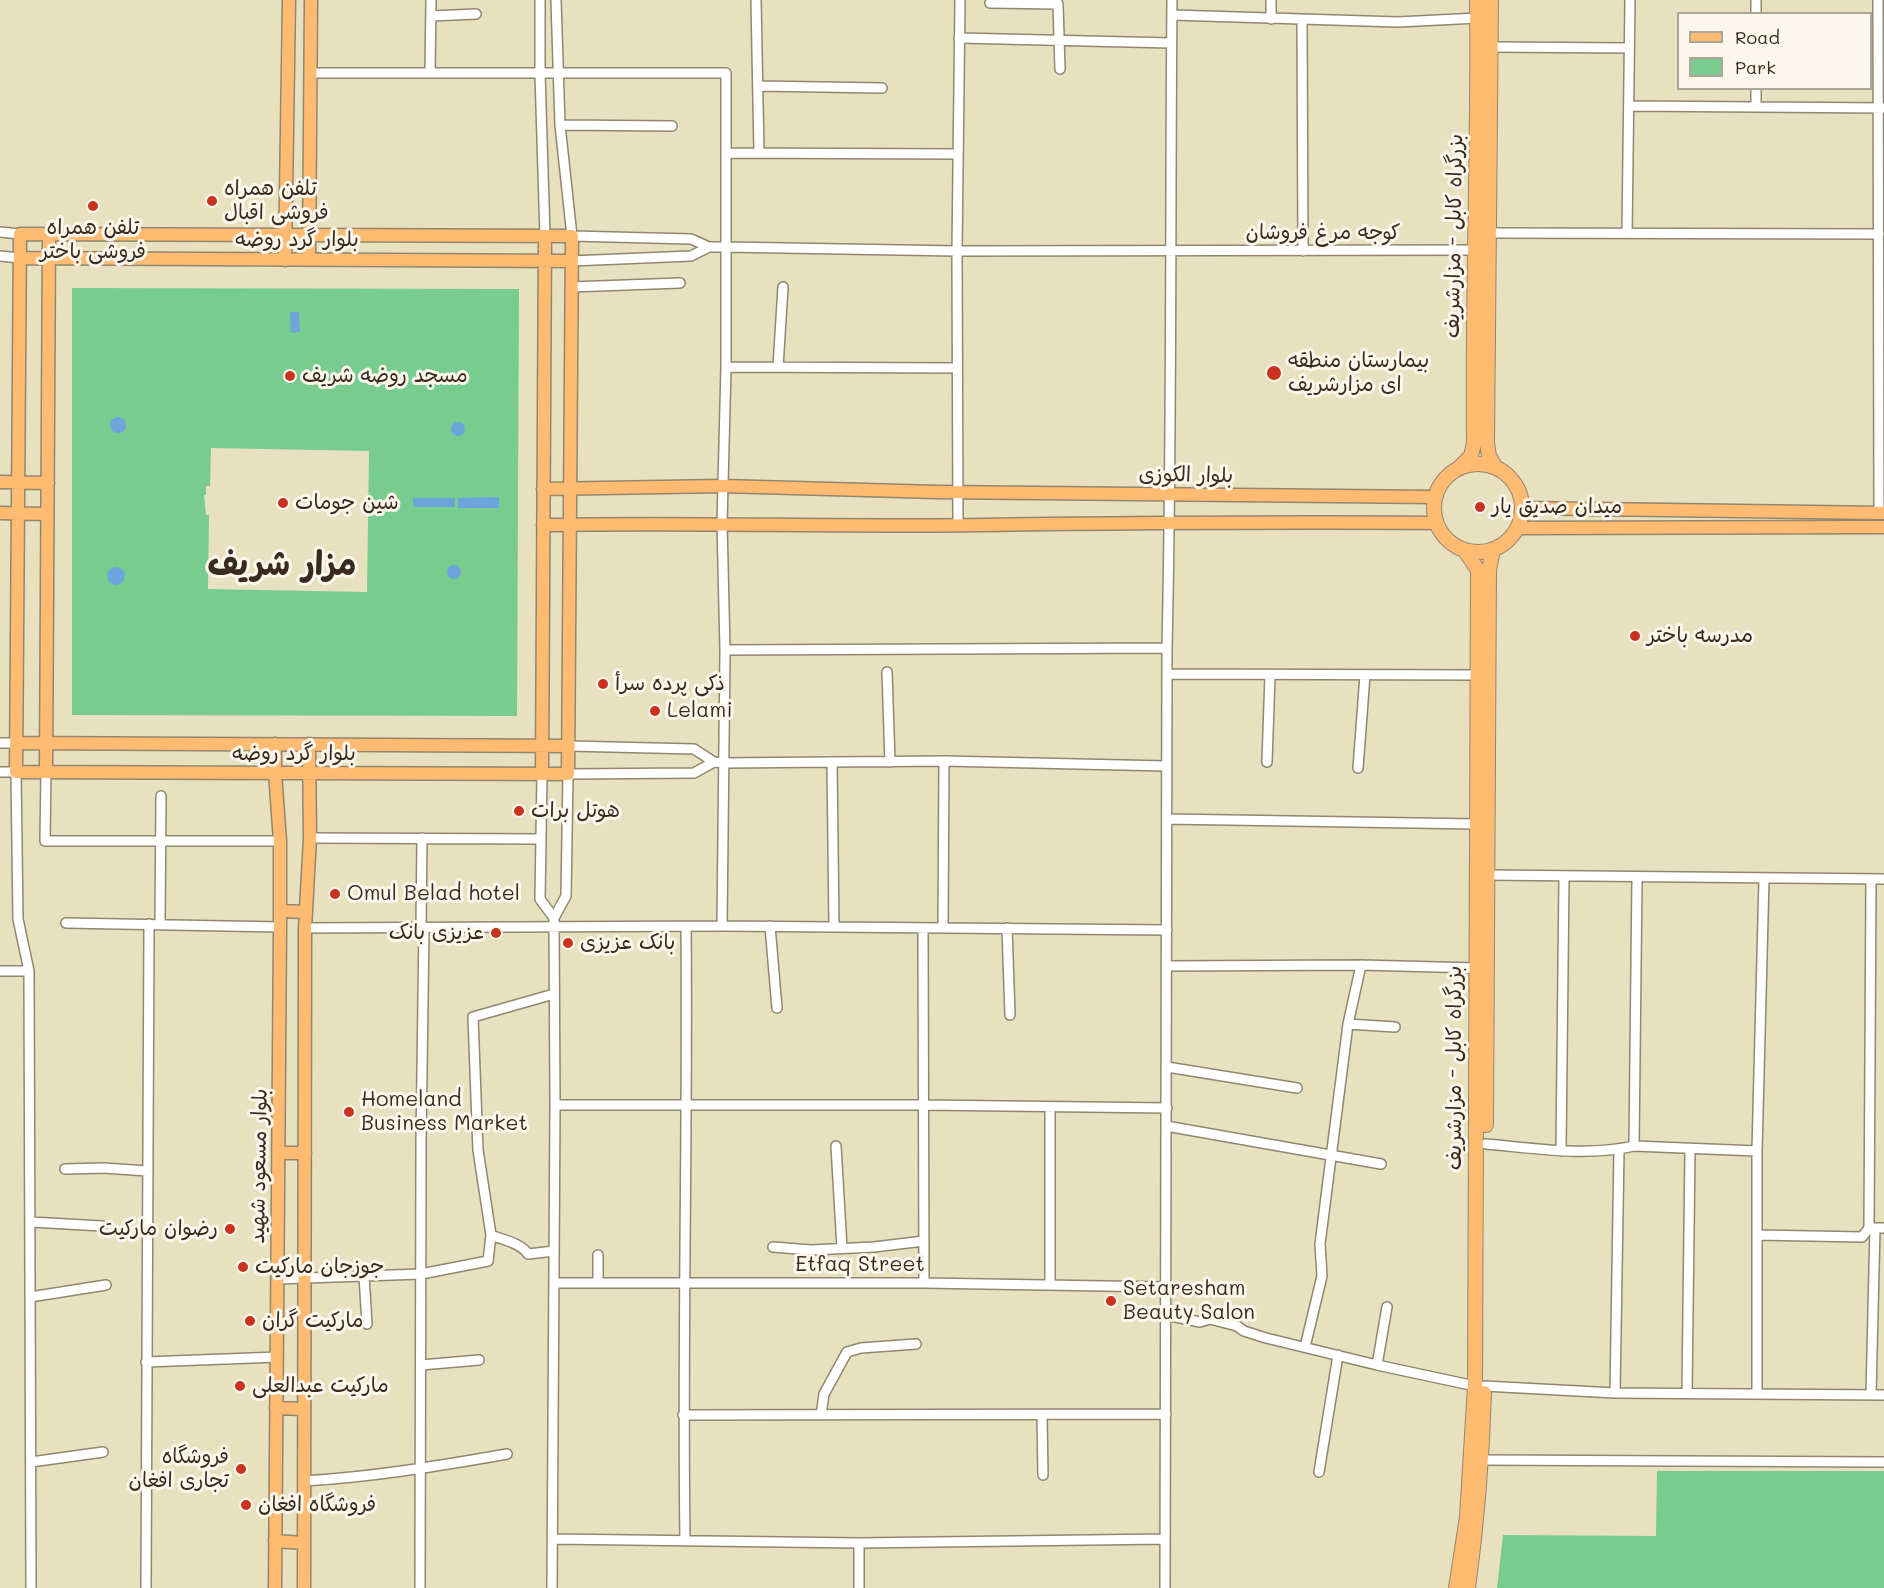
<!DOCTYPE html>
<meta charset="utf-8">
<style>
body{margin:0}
#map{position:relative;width:1884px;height:1588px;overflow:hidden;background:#e8e1bf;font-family:Mali,sans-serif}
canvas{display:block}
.legend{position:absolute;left:1677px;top:12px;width:195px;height:78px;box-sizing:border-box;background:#fbf7ec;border:2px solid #aea59a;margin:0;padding:8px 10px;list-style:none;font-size:18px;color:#3b2a1e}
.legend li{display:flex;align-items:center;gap:12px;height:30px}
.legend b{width:30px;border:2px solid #aea59a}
</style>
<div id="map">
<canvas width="1884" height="1588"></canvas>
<ul class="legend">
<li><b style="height:8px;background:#ffbb71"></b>Road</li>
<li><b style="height:16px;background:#78cc90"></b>Park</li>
</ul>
</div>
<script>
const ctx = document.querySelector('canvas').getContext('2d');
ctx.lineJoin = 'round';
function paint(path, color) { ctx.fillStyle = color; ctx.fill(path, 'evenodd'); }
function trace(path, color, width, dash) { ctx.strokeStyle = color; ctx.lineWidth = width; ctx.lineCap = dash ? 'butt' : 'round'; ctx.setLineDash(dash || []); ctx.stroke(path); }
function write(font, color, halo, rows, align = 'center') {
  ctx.font = font + ' Mali,"Playpen Sans Arabic",sans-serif'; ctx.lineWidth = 6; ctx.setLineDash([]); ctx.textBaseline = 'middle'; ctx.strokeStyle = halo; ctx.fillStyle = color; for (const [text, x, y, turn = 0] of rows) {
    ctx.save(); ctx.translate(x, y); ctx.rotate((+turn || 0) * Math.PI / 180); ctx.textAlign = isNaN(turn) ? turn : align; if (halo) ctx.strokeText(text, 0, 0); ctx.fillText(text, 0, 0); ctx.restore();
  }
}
const green = new Path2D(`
 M 72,288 L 519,289 L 517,716 L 72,715 ZM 211,448 L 369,451 L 367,592 L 208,589 L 209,515 L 206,515 L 204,495 L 206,495 L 206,486 L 210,486 Z
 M 1657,1471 L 1884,1471 L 1884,1588 L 1497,1588 L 1503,1535 L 1656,1536 Z`);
const water = new Path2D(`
 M 290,312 L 299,312 L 300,332 L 291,333 Z
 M110 425a8 8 0 1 1 16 0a8 8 0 1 1-16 0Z
 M451 429a7 7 0 1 1 14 0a7 7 0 1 1-14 0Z
 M 499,497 L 499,508 L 458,508 L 458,498 Z
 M 413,498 L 455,498 L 455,507 L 413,507 Z
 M447 572a7 7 0 1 1 14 0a7 7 0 1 1-14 0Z
 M107 576a9 9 0 1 1 18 0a9 9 0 1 1-18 0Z`);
const minor = new Path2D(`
 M 540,0 L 540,74 L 545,236
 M 556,0 L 560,125 L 572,236 L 691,239 L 709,247 L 726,247 L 957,251 L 1476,250
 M 756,0 L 759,153
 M 1878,0 L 1879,513
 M 990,3 L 1058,4 L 1060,69
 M 1756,14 L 1756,0
 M 1172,15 L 1398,22 L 1478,18
 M 431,16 L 476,14
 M 1271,19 L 1271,0
 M 1302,20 L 1303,251
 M 959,38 L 1171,43
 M 1491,47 L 1629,48
 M 310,73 L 726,73 L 726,367 L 722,523 L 725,650 L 722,926
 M 430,73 L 431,0
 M 758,86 L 882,88
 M 1629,106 L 1884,108
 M 1756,106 L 1756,88
 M 560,125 L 672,126
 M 726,153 L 958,154
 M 0,232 L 20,234
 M 1489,233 L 1879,234
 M 1627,233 L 1630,0
 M 0,256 L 20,258
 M 571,261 L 691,256 L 709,247
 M 571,287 L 680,283
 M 726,367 L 957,368
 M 778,367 L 783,287
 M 958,524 L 957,251 L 960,0
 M 725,650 L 1167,648
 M 887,672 L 890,762
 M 1167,674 L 1478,675
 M 0,743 L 17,743
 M 569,746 L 694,749 L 714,762 L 723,763 L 944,761 L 1167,766
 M 832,762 L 834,927
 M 1267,762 L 1270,675
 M 1358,768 L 1365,675
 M 0,772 L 16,772 L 18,919 L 29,971 L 31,1588
 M 46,772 L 45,841 L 280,841
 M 542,774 L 540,899 L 554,918
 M 1167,819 L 1476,824
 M 310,838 L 541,839
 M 1487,875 L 1884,879
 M 66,923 L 280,927
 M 160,924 L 161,796
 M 770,926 L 777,1008
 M 421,927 L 422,838
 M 305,928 L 722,926 L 1167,930
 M 923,928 L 924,1283
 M 943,928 L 944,761
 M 1007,928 L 1010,1015
 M 1167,966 L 1361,965 L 1476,968
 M 0,971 L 29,971
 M 1348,1024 L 1395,1027
 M 1167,1067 L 1297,1088
 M 555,1105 L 923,1105 L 1167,1108
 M 1166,1126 L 1381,1164
 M 1486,1144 C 1534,1148 1586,1157 1634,1146 L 1757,1151
 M 836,1146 L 842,1248
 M 1634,1146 L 1637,878
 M 1561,1151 L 1564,877
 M 65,1169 L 104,1168 L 147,1171
 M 31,1222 L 102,1226
 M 1869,1228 L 1871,879
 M 491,1235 C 503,1240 521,1243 528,1254 L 554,1251
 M 1757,1235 L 1862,1237 L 1869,1228 L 1884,1228
 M 773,1247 L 811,1250 L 874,1247 L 924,1241
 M 364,1276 L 367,1324
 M 277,1279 L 421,1274 L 488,1261 L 491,1235 L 478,1150 L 473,1017 L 554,994
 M 554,1283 L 924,1283 L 1165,1287
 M 598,1283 L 598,1255
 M 1050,1285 L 1050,1107
 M 30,1297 L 106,1285
 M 1166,1315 L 1200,1322 L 1210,1319 L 1237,1326 L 1244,1331 L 1266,1338 L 1377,1365 L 1475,1386
 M 1305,1347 L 1322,1276 L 1320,1244 L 1348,1024 L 1361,965
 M 146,1362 L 278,1357
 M 421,1365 L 479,1360
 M 1377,1365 L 1387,1307
 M 1484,1386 L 1615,1393 L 1884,1395
 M 1615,1393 L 1619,1150
 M 1687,1393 L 1690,1149
 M 1757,1394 L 1757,1151 L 1764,879
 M 1871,1395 L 1875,1228
 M 683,1415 L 1166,1414
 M 821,1415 L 824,1394 L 847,1352 L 861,1348 L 916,1344
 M 1042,1415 L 1043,1475
 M 1482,1460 L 1884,1462
 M 31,1462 L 103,1452
 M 1319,1472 L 1338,1355
 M 304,1481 C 372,1477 439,1466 507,1454
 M 553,1539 L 859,1543 L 1165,1539
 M 685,1541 C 682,1336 688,1131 686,926
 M 146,1588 L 149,924
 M 420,1588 L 421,1142 L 424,927
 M 552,1588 L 555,1105 L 554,918 L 566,896 L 568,774 L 694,773 L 714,762
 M 859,1588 L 859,1543
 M 1165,1588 L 1167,648 C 1172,432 1170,216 1172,0`);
const major = new Path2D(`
 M 20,234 L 572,236 L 568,774 L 16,772 Z
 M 20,258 L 571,261
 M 285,260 L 289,0
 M 309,260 L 311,0
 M 0,482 L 48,483
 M 543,489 L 723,486 L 937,492 L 1435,497
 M 1522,508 L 1884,513
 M 0,513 L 47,514
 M 543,525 C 690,522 836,527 983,525 C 1134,523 1285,522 1436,523
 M 1519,528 L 1884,527
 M 17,743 L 569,746
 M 46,772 L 49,234
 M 542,774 L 545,236
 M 280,911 L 306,912
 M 279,1153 L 305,1153
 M 276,1408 L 304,1409
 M 275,1541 L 304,1543
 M 275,1588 L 280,927 L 280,841 L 275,773 L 275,744
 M 304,1588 L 305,928 L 310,838 L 309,744`);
const highway = new Path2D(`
 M 1491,0 L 1487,443 L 1489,456 L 1496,468
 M1434 508a44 44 0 1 1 88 0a44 44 0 1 1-88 0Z
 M 1459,468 L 1471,456 L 1474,443 C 1472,296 1479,148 1477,0
 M 1486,1125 L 1489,570 L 1493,550
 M 1456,1588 L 1467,1517 L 1475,1386 L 1478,570 L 1465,551
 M 1468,1588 C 1477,1523 1482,1459 1484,1393`);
const markers = [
 [212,201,6,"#c8321e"],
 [93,206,6,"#c8321e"],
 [1274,373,8,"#c8321e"],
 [290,376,6,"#c8321e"],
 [283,503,6,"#c8321e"],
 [1480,507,6,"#c8321e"],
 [1635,636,6,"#c8321e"],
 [603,684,6,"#c8321e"],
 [655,711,6,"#c8321e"],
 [519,811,6,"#c8321e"],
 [335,894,6,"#c8321e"],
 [496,933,6,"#c8321e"],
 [568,943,6,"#c8321e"],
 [349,1112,6,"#c8321e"],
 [230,1229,6,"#c8321e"],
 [243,1267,6,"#c8321e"],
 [1111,1301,6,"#c8321e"],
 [250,1321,6,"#c8321e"],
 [240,1386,6,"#c8321e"],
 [241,1469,6,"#c8321e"],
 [246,1505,6,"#c8321e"]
];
const poiNames = [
 ["تلفن همراه",224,189],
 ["فروشی اقبال",224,213],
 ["تلفن همراه",93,228,"center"],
 ["فروشی باختر",93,252,"center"],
 ["بیمارستان منطقه",1288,361],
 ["ای مزارشریف",1288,385],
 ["مسجد روضه شریف",302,376],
 ["شین جومات",295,503],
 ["میدان صدیق یار",1492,507],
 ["مدرسه باختر",1647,636],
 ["ذکی پرده سرأ",615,684],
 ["Lelami",667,711],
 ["هوتل برات",531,811],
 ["Omul Belad hotel",347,894],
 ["عزیزی بانک",484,933,"right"],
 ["بانک عزیزی",580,943],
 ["Homeland",361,1100],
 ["Business Market",361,1124],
 ["رضوان مارکیت",218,1229,"right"],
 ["جوزجان مارکیت",255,1267],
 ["Setaresham",1123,1289],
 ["Beauty Salon",1123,1313],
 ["مارکیت گران",262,1321],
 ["مارکیت عبدالعلی",252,1386],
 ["فروشگاه",229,1457,"right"],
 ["تجاری افغان",229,1481,"right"],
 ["فروشگاه افغان",258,1505]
];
const streetNames = [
 ["كوجه مرغ فروشان",1323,233],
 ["بزرگراه کابل - مزارشریف",1454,236,-89],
 ["بلوار گرد روضه",297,240],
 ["بلوار الکوزی",1186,475,1],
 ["بلوار گرد روضه",294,754],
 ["بزرگراه کابل - مزارشریف",1455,1068,-90],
 ["بلوار مسعود شهید",259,1166,-89],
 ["Etfaq Street",860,1265]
];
const townNames = [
 ["مزار شريف",282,565]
];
paint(green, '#78cc90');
paint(water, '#6ea4dc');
trace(minor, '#92866e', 12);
trace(major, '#92866e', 15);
trace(highway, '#92866e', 16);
trace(minor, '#fff', 9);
trace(major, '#ffbb71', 12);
trace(highway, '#ffbb71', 14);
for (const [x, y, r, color] of markers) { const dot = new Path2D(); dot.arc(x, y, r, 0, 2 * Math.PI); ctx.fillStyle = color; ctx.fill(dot); trace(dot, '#fbf7ec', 2); }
write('21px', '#3b2a1e', '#fbf7ec', poiNames, 'left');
write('21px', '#3b2a1e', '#fbf7ec', streetNames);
write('bold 33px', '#3b2a1e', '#fbf7ec', townNames);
</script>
